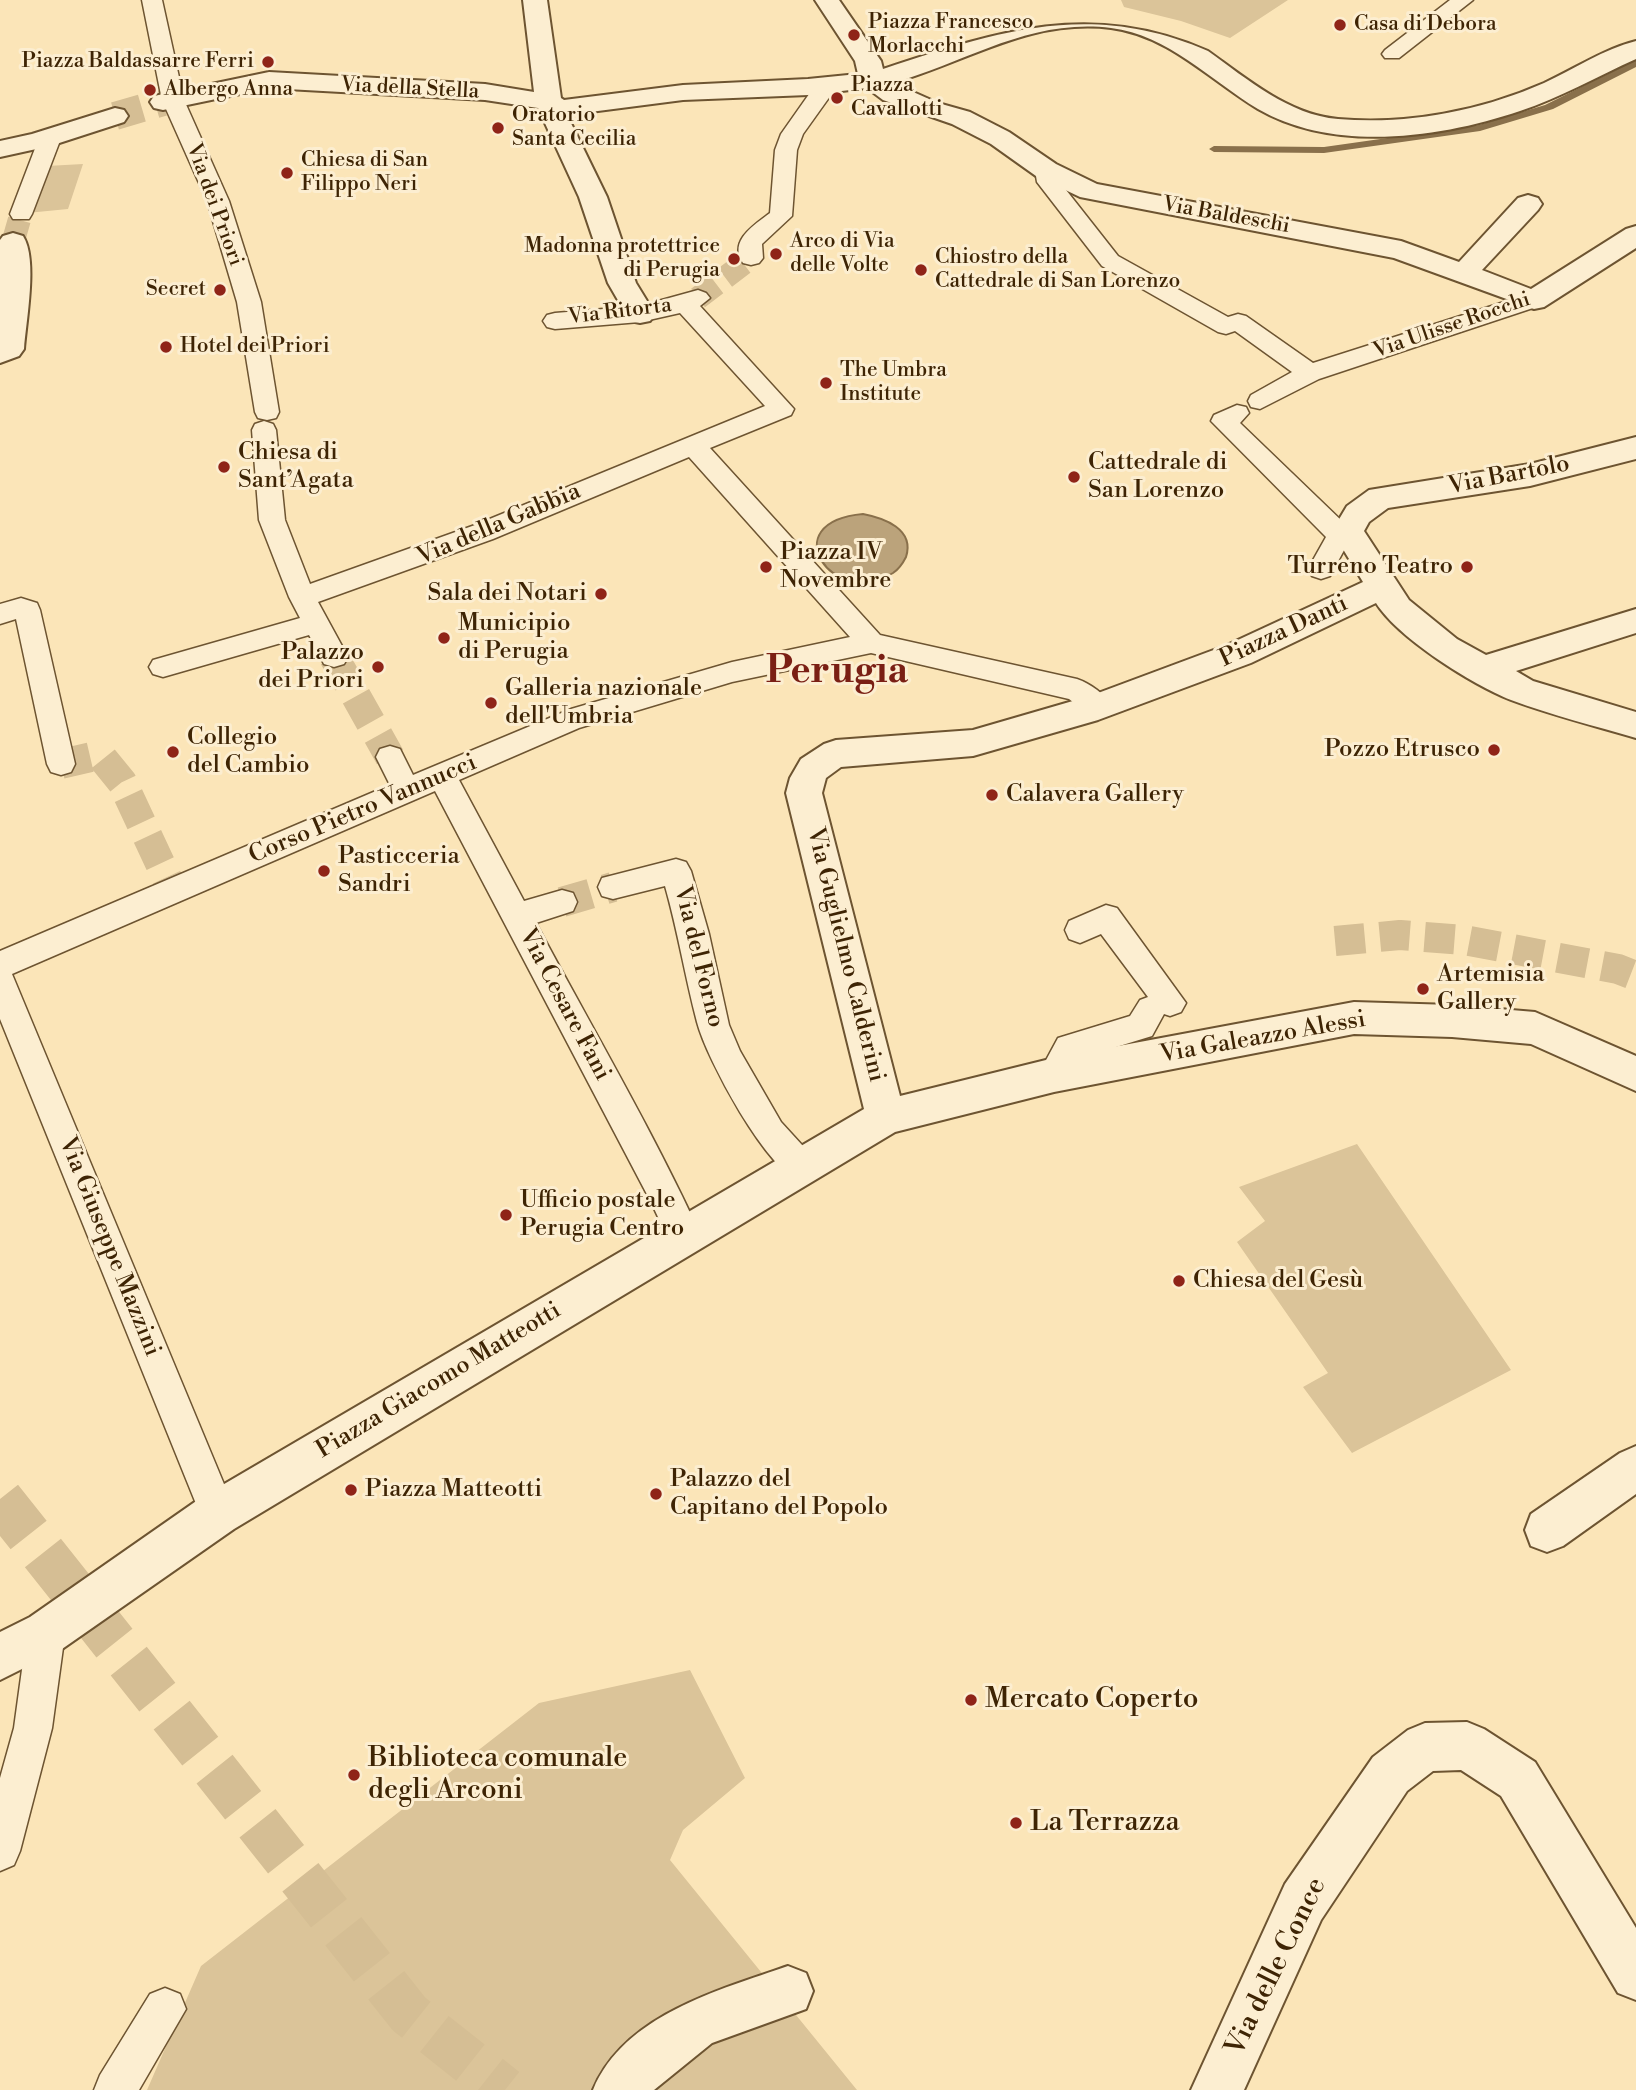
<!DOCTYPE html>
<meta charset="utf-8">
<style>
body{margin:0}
canvas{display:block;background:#fbe5b8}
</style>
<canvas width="1636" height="2090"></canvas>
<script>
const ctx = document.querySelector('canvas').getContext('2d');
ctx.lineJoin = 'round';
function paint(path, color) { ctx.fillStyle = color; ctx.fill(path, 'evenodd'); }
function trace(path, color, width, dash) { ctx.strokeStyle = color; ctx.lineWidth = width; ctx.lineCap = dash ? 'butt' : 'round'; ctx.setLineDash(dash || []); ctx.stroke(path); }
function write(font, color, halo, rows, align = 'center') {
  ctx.font = font + ' "Libre Bodoni",serif'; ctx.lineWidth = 6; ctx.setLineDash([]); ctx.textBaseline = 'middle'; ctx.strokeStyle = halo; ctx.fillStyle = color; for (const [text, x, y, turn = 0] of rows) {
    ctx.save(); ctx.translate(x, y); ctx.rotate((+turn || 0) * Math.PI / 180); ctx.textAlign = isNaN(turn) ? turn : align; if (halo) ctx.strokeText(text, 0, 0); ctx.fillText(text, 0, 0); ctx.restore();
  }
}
const green = new Path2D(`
 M 1121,0 L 1288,0 L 1230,38 L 1181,21 L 1124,7 Z
 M 83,164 L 68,209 L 27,213 L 47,166 Z
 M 1357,1144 L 1511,1370 L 1352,1453 L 1303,1387 L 1328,1373 L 1237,1242 L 1265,1221 L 1239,1187 Z
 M 690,1670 L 745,1778 L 683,1830 L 670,1860 L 857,2090 L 147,2090 L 201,1966 L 539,1703 Z`);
const water = new Path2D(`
 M 863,514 C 884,518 915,529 906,557 C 903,563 899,569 893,573 C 832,610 773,522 863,514 Z`);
const stream = new Path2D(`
 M 1636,60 L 1636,67 L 1553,109 L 1480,131 L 1324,153 L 1214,152 L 1209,149 L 1214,146 L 1324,147 L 1479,125 L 1545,105 Z`);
const pedestrianTunnelFar1 = new Path2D(`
 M 13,242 L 21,214
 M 698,298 L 751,258`);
const pedestrianTunnel = new Path2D(`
 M 334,657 L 390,757
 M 61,764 L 100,755 L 122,782 L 173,891
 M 562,902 L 613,887
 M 1335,941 L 1400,935 L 1464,940 L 1618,969 L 1636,976`);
const minorTunnel = new Path2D(`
 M 115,116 L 163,102`);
const tertiaryTunnel = new Path2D(`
 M 0,1499 L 409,2014 L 505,2090`);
const pedestrian = new Path2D(`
 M 142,0 L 162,0 L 184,100 L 229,201 L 261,302 L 279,412 L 276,418 L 267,420 L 258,418 L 255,412 L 237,302 L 207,201 L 162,100 Z
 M 1450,0 L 1473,0 L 1399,58 L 1385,58 L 1382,54 L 1385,50 Z
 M 827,79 L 835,80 L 838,85 L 803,134 L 797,150 L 792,216 L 762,244 L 763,258 L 759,263 L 751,265 L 743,263 C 728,241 754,225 770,213 L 775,150 L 781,134 L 819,80 Z
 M 50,131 L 58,133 L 61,138 L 32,214 L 29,219 L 13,219 L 10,214 L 39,138 L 42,133 Z
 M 1046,163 L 1054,165 L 1059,181 L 1118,256 L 1228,317 L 1238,314 L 1246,316 L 1313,363 L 1526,295 L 1534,292 L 1542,295 L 1546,300 L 1542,305 L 1319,379 L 1260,409 L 1251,407 L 1248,401 L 1251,395 L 1292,372 L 1235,331 L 1226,334 L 1218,332 L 1102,266 L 1037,182 L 1035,170 L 1038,165 Z
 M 698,290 L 706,293 L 710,298 L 700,306 L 794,409 L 791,415 L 710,448 L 880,635 L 1077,679 C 1091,684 1105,694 1112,707 L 1108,715 C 1091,720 1082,709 1069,699 L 871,653 L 732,682 L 579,728 L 459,780 L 524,901 L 562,890 L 573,893 L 577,902 L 573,911 L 536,923 C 591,1026 652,1129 701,1236 L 696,1247 L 684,1251 L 672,1247 L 651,1202 L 435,791 L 12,974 L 236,1513 L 231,1526 L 218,1531 L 205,1526 L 0,1019 L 0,951 L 390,785 L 376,757 L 380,749 L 390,746 L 400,749 L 413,775 L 571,709 L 732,662 L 850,637 L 689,457 L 493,539 L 318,602 L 348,657 L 344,664 L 334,667 L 324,664 L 309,635 L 163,677 L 153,674 L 149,667 L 153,660 L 300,618 L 289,597 L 259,520 L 252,430 L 255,424 L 264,421 L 273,424 L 276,430 L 285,520 L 310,584 L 475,525 L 765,406 L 680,313 L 640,322 L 555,329 L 547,327 L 543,321 L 547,315 L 555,313 L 640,306 Z
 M 1237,405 L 1246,407 L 1249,413 L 1240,423 L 1344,523 L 1357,524 L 1361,531 L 1357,538 L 1349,541 L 1330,576 L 1321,579 L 1312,576 L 1308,569 L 1326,537 L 1211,421 L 1214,415 Z
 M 21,598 L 37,603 L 40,610 L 75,764 L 71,772 L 61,775 L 51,772 L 47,764 L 16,619 L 0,624 L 0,604 Z
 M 676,859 L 686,862 L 691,871 L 709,934 L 729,1025 L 740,1051 L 781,1122 L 813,1157 L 817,1167 L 813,1177 L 801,1182 C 766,1169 707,1060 697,1022 C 685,977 678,931 665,886 L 613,899 L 602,896 L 598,887 L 602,878 Z
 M 1106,905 L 1117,908 L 1186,1003 L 1181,1012 L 1170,1016 L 1164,1014 L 1152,1036 L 1080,1058 L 1065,1085 L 1054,1089 L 1043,1085 L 1038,1075 L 1058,1038 L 1130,1016 L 1140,1000 L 1148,997 L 1101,934 L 1080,943 L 1069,939 L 1065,930 L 1069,921 Z
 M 46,1614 L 59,1620 L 65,1633 L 52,1728 L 20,1851 L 14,1865 L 0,1871 L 0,1778 L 14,1728 L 27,1633 L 33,1620 Z
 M 165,1988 L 180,1994 L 186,2009 L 139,2090 L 94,2090 L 100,2075 L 150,1994 Z`);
const minor = new Path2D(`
 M 523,0 L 547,0 L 561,98 L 564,100 L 683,85 L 808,79 L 858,74 L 855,61 L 815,0 L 839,0 L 881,61 L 883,69 C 998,31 1091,0 1208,51 C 1247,79 1289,115 1338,119 C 1408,125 1480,111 1544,83 C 1574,69 1604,49 1636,41 L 1636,59 C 1598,76 1560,98 1520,111 C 1440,138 1334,153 1258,109 C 1210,80 1168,35 1111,28 C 1030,18 967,62 893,83 L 938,103 L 970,112 L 1009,132 L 1056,164 L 1097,184 L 1401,241 L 1459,262 L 1518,198 L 1528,195 L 1538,198 L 1542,204 L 1538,210 L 1482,270 L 1531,289 L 1626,229 L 1636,226 L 1636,248 L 1544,307 L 1534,309 L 1394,258 L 1080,197 L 1036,176 L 991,144 L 952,124 L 883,100 L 867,88 L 808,95 L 683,100 L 567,115 L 607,197 L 636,283 L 655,314 L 650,321 L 640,323 L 630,321 L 608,283 L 579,197 L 538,108 L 485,100 L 269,88 L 163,110 L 154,108 L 150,102 L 154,96 L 269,72 L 485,84 L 534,92 Z
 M 115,108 L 124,110 L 128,116 L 124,122 L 50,146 L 0,157 L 0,141 L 32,134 Z
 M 13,233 L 23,236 C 38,259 26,321 24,349 L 19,356 L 0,363 L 0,240 L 3,236 Z
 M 1636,437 L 1636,459 L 1530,486 L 1388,508 L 1369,522 L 1364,531 L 1409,600 L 1457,639 L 1486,655 L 1636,609 L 1636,633 L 1516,671 L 1533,681 L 1636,712 L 1636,738 C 1595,726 1551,715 1511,700 C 1472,684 1399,639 1376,603 L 1251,663 L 1098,720 L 973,756 L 841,767 L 826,778 L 822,793 L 900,1096 L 1054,1058 L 1354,1002 L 1452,1005 L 1535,1012 L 1636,1056 L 1636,1091 L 1531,1044 L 1452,1037 L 1354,1034 L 1054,1092 L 895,1132 L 234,1529 L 62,1649 L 0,1680 L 0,1632 L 30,1617 L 202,1497 L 864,1109 L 786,793 L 790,778 L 801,759 L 824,744 L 836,740 L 973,730 L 1090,696 L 1227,645 L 1363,582 L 1332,531 L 1347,506 L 1369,490 L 1530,464 Z
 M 1636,1446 L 1636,1494 L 1563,1546 L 1547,1552 L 1531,1546 L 1525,1530 L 1531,1514 L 1620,1453 Z
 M 1467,1722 L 1484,1729 L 1535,1762 L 1636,1928 L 1636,2000 L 1618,1993 L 1501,1796 L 1461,1770 L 1433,1771 L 1407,1791 L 1321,1920 L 1244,2090 L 1191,2090 L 1285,1884 L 1373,1757 L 1408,1730 L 1425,1723 Z
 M 788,1966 L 806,1973 L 813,1991 L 806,2009 L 712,2043 L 654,2090 L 593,2090 C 624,2015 719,1990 788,1966 Z`);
const markers = [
 [1340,25,7,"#8f2418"],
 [854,35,7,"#8f2418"],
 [268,62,7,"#8f2418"],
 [150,90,7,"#8f2418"],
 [837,98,7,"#8f2418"],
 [498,128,7,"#8f2418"],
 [287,173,7,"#8f2418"],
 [776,254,7,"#8f2418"],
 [734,259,7,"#8f2418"],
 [921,270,7,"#8f2418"],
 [220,290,7,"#8f2418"],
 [166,347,7,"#8f2418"],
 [826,383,7,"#8f2418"],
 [224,467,7,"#8f2418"],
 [1074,477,7,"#8f2418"],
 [766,567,7,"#8f2418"],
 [1467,567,7,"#8f2418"],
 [601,594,7,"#8f2418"],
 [444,638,7,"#8f2418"],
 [378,667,7,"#8f2418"],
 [491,703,7,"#8f2418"],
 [1494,750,7,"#8f2418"],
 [173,752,7,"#8f2418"],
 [992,795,7,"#8f2418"],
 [324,871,7,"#8f2418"],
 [1423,989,7,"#8f2418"],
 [506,1215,7,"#8f2418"],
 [1179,1281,7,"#8f2418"],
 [351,1490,7,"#8f2418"],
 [656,1494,7,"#8f2418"],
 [971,1700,7,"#8f2418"],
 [354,1775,7,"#8f2418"],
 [1016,1823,7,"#8f2418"]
];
const farPoinames = [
 ["Piazza Francesco",868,23],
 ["Morlacchi",868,47],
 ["Casa di Debora",1354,25],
 ["Piazza Baldassarre Ferri",254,62,"right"],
 ["Piazza",851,86],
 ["Cavallotti",851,110],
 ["Albergo Anna",164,90],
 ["Oratorio",512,116],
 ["Santa Cecilia",512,140],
 ["Chiesa di San",301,161],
 ["Filippo Neri",301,185],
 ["Arco di Via",790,242],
 ["delle Volte",790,266],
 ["Madonna protettrice",720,247,"right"],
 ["di Perugia",720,271,"right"],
 ["Chiostro della",935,258],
 ["Cattedrale di San Lorenzo",935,282],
 ["Secret",206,290,"right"],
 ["Hotel dei Priori",180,347],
 ["The Umbra",840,371],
 ["Institute",840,395]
];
const farStreetnames = [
 ["Via della Stella",410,89,3],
 ["Via dei Priori",214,205,70],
 ["Via Baldeschi",1226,216,10],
 ["Via Ritorta",620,312,-7],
 ["Via Ulisse Rocchi",1452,326,-19]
];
const poiNames = [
 ["Chiesa di",238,453],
 ["Sant’Agata",238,481],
 ["Cattedrale di",1088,463],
 ["San Lorenzo",1088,491],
 ["Piazza IV",780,553],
 ["Novembre",780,581],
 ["Turreno Teatro",1453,567,"right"],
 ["Sala dei Notari",587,594,"right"],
 ["Municipio",458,624],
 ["di Perugia",458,652],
 ["Palazzo",364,653,"right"],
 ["dei Priori",364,681,"right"],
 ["Galleria nazionale",505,689],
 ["dell'Umbria",505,717],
 ["Collegio",187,738],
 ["del Cambio",187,766],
 ["Pozzo Etrusco",1480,750,"right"],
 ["Calavera Gallery",1006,795],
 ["Pasticceria",338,857],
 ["Sandri",338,885],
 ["Artemisia",1437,975],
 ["Gallery",1437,1003],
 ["Ufficio postale",520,1201],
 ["Perugia Centro",520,1229],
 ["Chiesa del Gesù",1193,1281],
 ["Palazzo del",670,1480],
 ["Capitano del Popolo",670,1508],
 ["Piazza Matteotti",365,1490]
];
const streetNames = [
 ["Via Bartolo",1509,476,-11],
 ["Via della Gabbia",499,525,-23],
 ["Piazza Danti",1284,632,-25],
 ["Corso Pietro Vannucci",363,810,-23],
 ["Via Guglielmo Calderini",845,955,76],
 ["Via del Forno",698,957,76],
 ["Via Cesare Fani",564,1005,62],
 ["Via Galeazzo Alessi",1263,1038,-10],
 ["Via Giuseppe Mazzini",109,1247,68],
 ["Piazza Giacomo Matteotti",439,1381,-31]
];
const nearPoinames = [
 ["Mercato Coperto",985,1700],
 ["Biblioteca comunale",368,1759],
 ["degli Arconi",368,1791],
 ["La Terrazza",1030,1823]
];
const nearStreetnames = [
 ["Via delle Conce",1277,1967,-64]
];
const townNames = [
 ["Perugia",837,673]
];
paint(green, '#dbc499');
paint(water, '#bba37b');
trace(water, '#89704b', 2);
paint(stream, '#89704b');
trace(pedestrianTunnelFar1, '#d5be94', 23, [23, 11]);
trace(pedestrianTunnel, '#d5be94', 30, [30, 15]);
trace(minorTunnel, '#d5be94', 28, [28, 14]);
trace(tertiaryTunnel, '#d5be94', 46, [46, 23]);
trace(pedestrian, '#6d5431', 3);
trace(minor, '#6d5431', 4);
paint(pedestrian, '#fceed1');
paint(minor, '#fceed1');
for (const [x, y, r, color] of markers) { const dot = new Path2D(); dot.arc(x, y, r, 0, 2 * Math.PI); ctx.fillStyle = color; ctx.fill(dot); trace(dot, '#fceed1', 2.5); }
write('21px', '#3e2404', '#fceed1', farPoinames, 'left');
write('21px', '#3e2404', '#fceed1', farStreetnames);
write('24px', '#3e2404', '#fceed1', poiNames, 'left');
write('24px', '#3e2404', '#fceed1', streetNames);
write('28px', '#3e2404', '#fceed1', nearPoinames, 'left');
write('28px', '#3e2404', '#fceed1', nearStreetnames);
write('bold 38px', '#7a1f14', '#fceed1', townNames);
</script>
